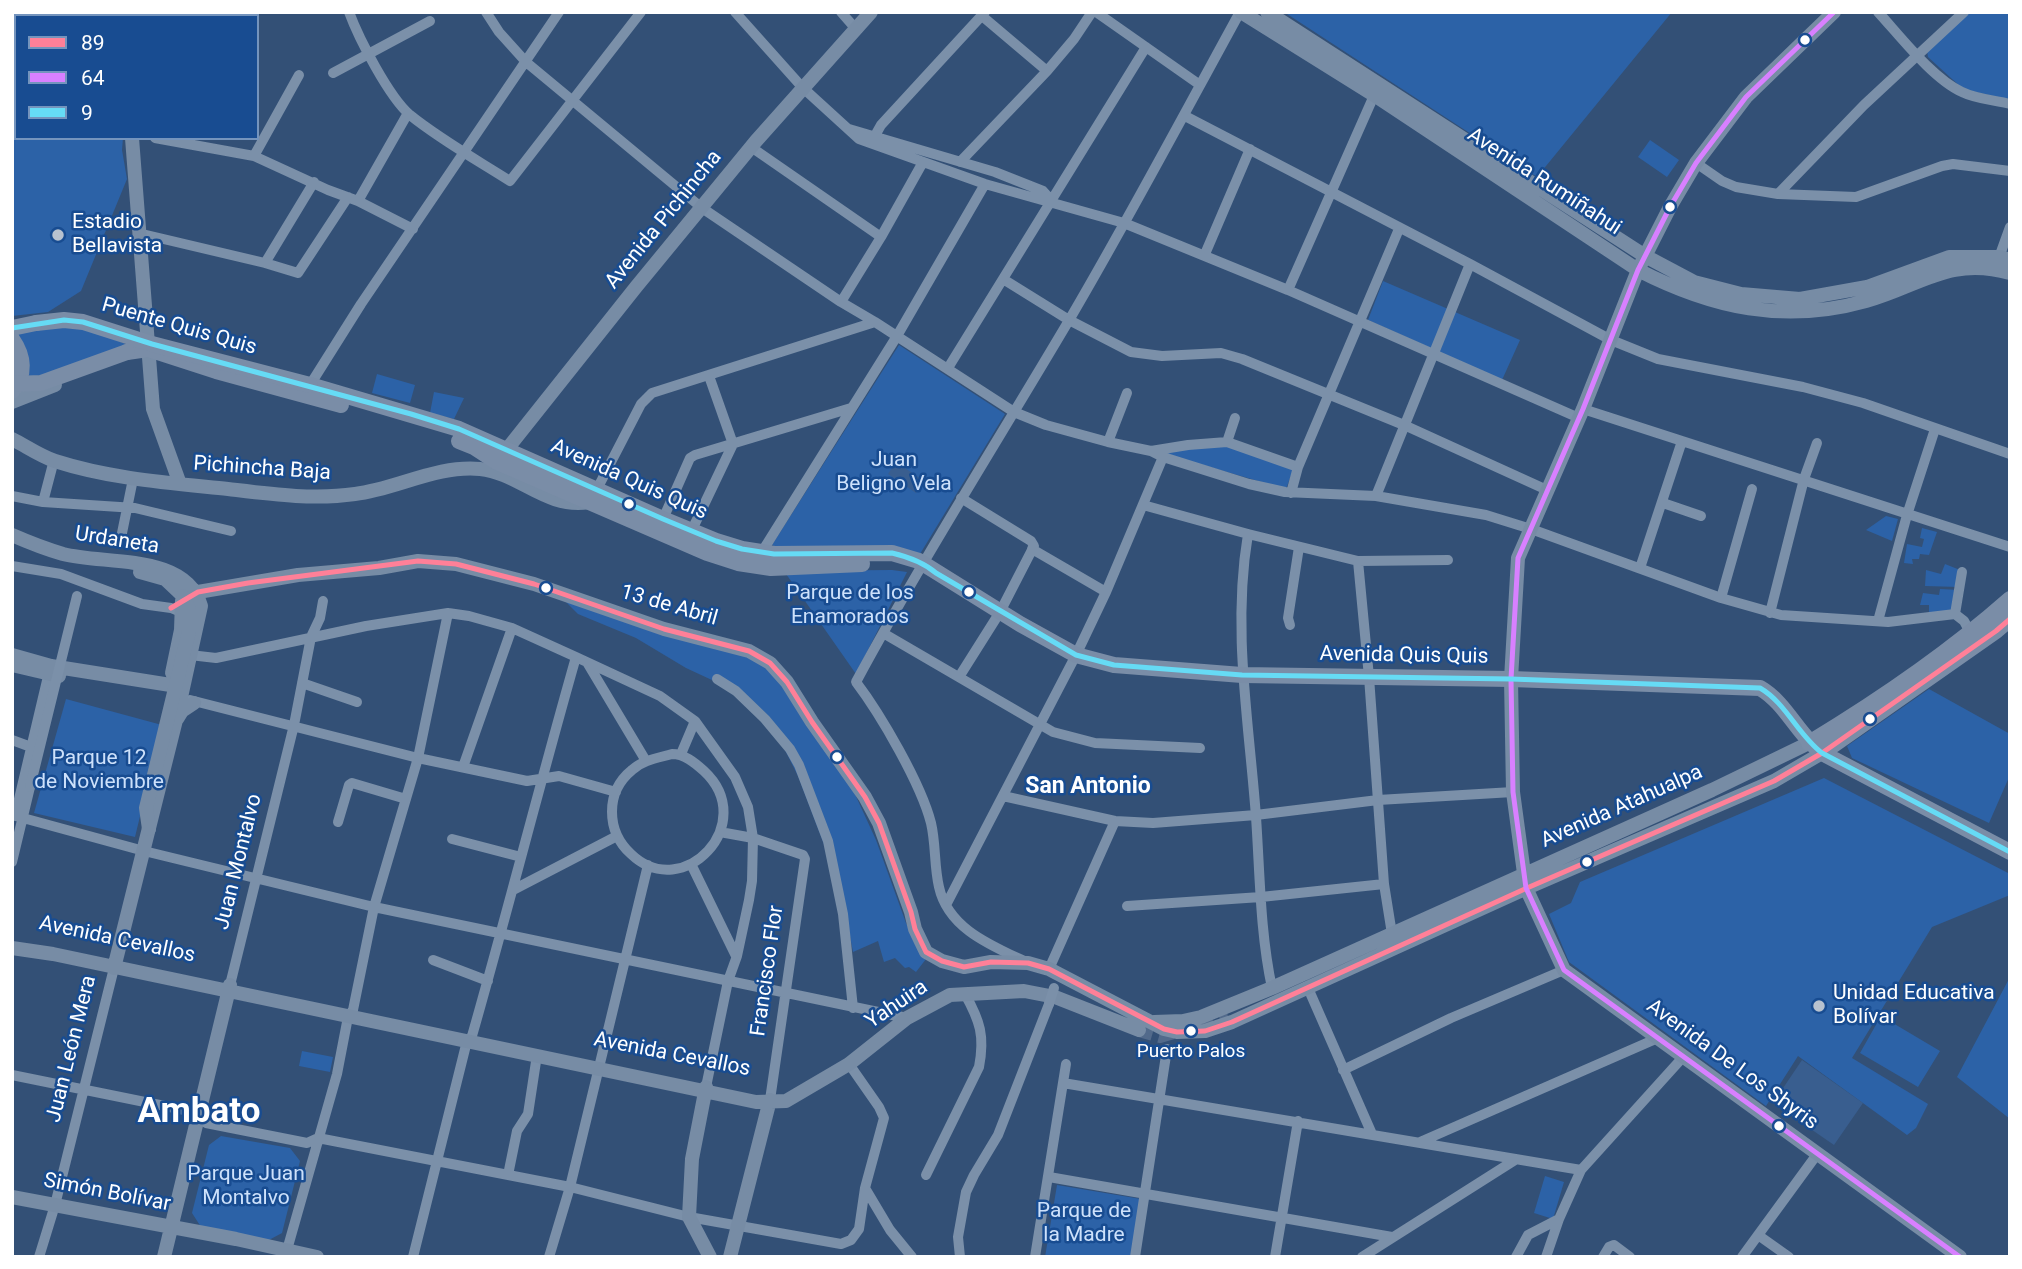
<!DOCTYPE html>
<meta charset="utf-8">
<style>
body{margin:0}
#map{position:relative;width:2022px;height:1269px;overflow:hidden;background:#335076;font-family:Roboto,sans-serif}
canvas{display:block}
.frame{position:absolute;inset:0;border:14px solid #fff;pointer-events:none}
.legend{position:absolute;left:14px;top:14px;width:245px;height:126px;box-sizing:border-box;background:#184c91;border:2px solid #7494bd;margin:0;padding:9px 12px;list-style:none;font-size:21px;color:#fff}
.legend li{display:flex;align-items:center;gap:14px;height:35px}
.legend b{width:35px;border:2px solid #7494bd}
</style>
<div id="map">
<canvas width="2022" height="1269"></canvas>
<div class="frame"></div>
<ul class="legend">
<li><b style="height:9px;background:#ff8098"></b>89</li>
<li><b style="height:9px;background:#d880ff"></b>64</li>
<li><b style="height:9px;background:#66dbf5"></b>9</li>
</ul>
</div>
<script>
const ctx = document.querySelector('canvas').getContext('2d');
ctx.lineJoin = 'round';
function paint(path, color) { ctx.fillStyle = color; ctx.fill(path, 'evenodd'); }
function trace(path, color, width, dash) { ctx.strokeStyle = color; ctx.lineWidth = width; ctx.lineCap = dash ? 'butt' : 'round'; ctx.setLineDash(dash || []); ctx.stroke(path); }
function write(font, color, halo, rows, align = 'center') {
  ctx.font = font + ' Roboto,sans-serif'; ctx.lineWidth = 5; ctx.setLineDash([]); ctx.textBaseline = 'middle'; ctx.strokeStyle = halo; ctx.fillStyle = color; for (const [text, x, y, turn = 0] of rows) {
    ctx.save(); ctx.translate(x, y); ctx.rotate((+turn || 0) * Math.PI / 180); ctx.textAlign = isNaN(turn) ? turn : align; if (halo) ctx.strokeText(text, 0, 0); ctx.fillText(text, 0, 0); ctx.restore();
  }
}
const green = new Path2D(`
 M 1284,12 L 1672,12 L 1537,177 Z
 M 1969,12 L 2010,12 L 2010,100 L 1963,89 L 1928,57 L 1927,50 Z
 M 16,79 L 16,138 L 123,138 L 122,150 L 127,179 L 81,291 L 48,312 L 12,316 L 12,80 Z
 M 1650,140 L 1679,160 L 1667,177 L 1638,157 Z
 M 1383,281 L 1520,340 L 1502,380 L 1368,320 Z
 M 81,325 L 133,347 L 25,380 L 12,376 L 12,331 Z
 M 899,345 L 1005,414 L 920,554 L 778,548 L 772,545 Z
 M 377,374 L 415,385 L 410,403 L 372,393 Z
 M 434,392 L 464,398 L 454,419 L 430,413 Z
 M 1224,438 L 1296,462 L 1286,489 L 1168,455 L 1157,447 Z
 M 1886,516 L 1898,519 L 1892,541 L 1866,530 Z
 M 1922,528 L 1937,532 L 1929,555 L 1920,554 L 1919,559 L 1912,559 L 1913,564 L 1904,563 L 1907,544 L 1922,547 L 1924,539 L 1920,538 Z
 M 1945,564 L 1960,570 L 1959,587 L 1925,586 L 1926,570 L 1941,574 Z
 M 892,570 L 907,572 L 856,674 L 784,571 Z
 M 1940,589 L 1959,590 L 1957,611 L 1929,616 L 1929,605 L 1920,605 L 1923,593 L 1939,595 Z
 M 565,601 L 750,657 L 768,669 L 787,692 L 854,792 L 876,840 L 906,923 L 926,959 L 916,972 L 909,967 L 905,968 L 895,958 L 884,962 L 878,941 L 853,952 L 841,889 L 798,776 L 784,748 L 748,706 L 727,687 L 686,668 L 636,638 L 578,614 Z
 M 1929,689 L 2010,734 L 2010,775 L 1989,823 L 1852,758 L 1847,746 Z
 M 66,699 L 162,725 L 135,837 L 34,813 Z
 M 1824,778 L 2010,874 L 2010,895 L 1932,927 L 1852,1058 L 1928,1104 L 1916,1128 L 1907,1135 L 1798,1056 L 1766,1106 L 1569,962 L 1549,914 L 1571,903 L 1580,882 Z
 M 2010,977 L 2010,1119 L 1957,1077 Z
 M 1881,1016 L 1940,1051 L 1918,1087 L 1860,1053 Z
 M 302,1051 L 333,1057 L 330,1072 L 299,1066 Z
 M 221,1136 L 290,1148 L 300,1161 L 282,1233 L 267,1241 L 201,1227 L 192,1213 L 209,1145 Z
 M 1545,1176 L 1564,1182 L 1553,1219 L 1534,1213 Z
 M 1057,1185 L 1141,1199 L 1132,1257 L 1045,1257 Z`);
const water = new Path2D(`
 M 896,462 L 924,481 L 916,493 L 888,474 Z
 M 1802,1060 L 1863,1103 L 1834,1145 L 1773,1103 Z`);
const secondaryTunnel = new Path2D(`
 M 1139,1030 L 1160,1036 L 1228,1016`);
const street = new Path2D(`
 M 349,12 C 359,39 389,97 410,115 C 441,140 477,160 510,181 L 641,12
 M 486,12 L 499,32 L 526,62 L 702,208 L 841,302 L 875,322 L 1014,412 L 1046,425 L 1108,442 L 1151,451 L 1163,457 L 1249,484 L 1285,492 L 1376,496 L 1486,515 L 1531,529 L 1721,598 L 1781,615 L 1888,622 L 1955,614 L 1964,621 L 1970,632
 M 735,12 L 802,87 L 859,139 L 985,184 L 1124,223 L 1288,290 L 1579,418
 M 841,12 L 855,28
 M 1096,12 L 1200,85
 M 1878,12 C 1900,36 1933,79 1962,92 C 1976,99 1994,100 2010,104
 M 213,16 L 224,12
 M 982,16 L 1047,71
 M 333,73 L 430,21
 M 1185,116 L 1470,264 L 1611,340 L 1658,359 L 1803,387 L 1863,403 L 2010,454
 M 849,129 L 995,172 L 1043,191 L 1052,201
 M 155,138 L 254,156 L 328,190 L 358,201 L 413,229
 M 872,141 L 881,125 L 985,12
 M 751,147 L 881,237
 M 254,156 L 299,75
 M 960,162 L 1047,71 L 1074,39 L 1092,12
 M 1696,163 L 1722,181 L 1736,187 L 1778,194 L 1856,197 L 1942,166 L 1953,164 L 2010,171
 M 1778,194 L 1864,105 L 1964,12
 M 358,201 L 408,113
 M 138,233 L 265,263 L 298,273 L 348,197
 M 1205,254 L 1250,149
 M 265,263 L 314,182
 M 1997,263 L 2010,227
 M 1003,279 L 1069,320 L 1131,352 L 1162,356 L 1221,353 L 1242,359 L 1404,425 L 1547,490
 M 1288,290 L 1376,91
 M 841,302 L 881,237 L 923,162
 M 948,368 L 1146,47
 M 310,385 L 361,304 L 559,12
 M 1583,409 L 2010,547
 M 1108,442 L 1127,393
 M 1227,442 L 1235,418
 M 1151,451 L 1188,445 L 1227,442 L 1298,467
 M 595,493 L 641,404 L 652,393 L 875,322
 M 1291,493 L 1298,467 L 1399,229
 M 12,496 L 43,502 L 135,508 L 231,531
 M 1376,496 L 1470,264
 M 43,502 L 54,460
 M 1663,503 L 1701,516
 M 1143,505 L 1248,534 L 1358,561 L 1448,560
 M 663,519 L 690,458 L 695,455 L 851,408
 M 122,533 L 133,479
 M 690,534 L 733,444 L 709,376
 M 1248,534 C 1232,630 1249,721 1256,817 C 1260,874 1260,932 1272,988
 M 1032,549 L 1106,592
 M 760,555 L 897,336 L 985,184
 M 1358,561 L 1369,677 L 1384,884 L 1392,934
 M 12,566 L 61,574 L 142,604 L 171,608 L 183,613
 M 1640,568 L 1682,441
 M 1721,598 L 1752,489
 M 1770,613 L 1804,479 L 1817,443
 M 1955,614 L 1962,572
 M 1878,621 L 1907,515 L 1935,429
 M 1290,625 L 1288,618 L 1299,547
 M 883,633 L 1053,732 L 1095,743 L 1200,748
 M 190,655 L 216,658 L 366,626 L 448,613 L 469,616 L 512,628 L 576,657 L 660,696 L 695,721 L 735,777 L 748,807 L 753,838 L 752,881 L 749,900 L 737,956 L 728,981 L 706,1087
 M 588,664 L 646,761
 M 959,677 L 1000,612 L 1034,546 L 1031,541 L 961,498
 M 717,679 L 736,691 L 765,719 L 790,749 L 799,765 L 828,841 L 843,914 L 853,1008
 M 302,683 L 357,702
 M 190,700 L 418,758 L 527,781 L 559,776 L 616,792
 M 12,740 L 31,747
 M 672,754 C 684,754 694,762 704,771 C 760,823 683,904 631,854 C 606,831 605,792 632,770 C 643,760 658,758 672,754 Z
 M 681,754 L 695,721
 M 463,767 L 512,628
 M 1003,796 L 1115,821 L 1153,823 L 1256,815 L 1378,800 L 1513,792
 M 12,815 L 144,851 L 374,907 L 907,1018
 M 15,816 L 50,668
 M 338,822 L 349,785 L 352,783 L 406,799
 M 720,832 L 753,838 L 803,855 L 805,859 L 770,1100
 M 452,839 L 521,857
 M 12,862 L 30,787
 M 691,864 L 736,956
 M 513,890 L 617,836
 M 946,905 L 1076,655 L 1106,592 L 1163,457
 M 1127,906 L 1261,897 L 1384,884
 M 433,960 L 488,981
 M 1024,961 C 990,945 948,928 939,887 C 934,866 936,844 931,823 C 921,784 881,715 856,682 C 922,560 997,442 1068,322 C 1128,220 1183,116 1240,12
 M 1049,969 L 1115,821
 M 230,985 L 294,725 L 311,637 L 320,618 L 323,601
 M 1308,988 L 1372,1134
 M 1343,1070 L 1451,1018 L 1564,970
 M 12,1075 L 199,1113 L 206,1123 L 307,1143 L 318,1138 L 570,1187 L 689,1217 L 841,1244 L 851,1240 L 859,1229 L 865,1188 L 884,1118 L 879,1107 L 849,1064
 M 1063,1083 L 1581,1170
 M 1420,1142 L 1658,1038
 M 508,1175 L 517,1131 L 528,1114 L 537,1055
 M 926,1175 L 979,1067 C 985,1036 980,1021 965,994
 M 1049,1177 L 1392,1237
 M 865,1188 L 890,1230 L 912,1257
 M 1758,1235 L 1789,1257
 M 39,1257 L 55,1205 L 114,968
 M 285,1257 L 337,1074 L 348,1017 L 353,1010 L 374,907 L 418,758 L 448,613
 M 413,1257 L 467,1041 L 472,1036 C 508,910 540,783 576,657
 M 549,1257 L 570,1187 L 648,865
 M 960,1257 L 958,1237 L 966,1192 L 974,1175 L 998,1135 L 1049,1004
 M 1035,1257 L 1066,1064
 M 1135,1257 L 1167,1049
 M 1275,1257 L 1298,1121
 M 1362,1257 L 1515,1160
 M 1516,1257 L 1528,1235 L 1559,1219
 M 1546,1257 L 1559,1219 L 1581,1170 L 1684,1056
 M 1603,1257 L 1609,1247 L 1614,1245 L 1630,1257
 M 1742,1257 L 1818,1153`);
const secondary = new Path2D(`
 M 107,12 L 108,16
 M 1241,12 L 1374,95 L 1638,270 C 1712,308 1784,324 1866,301 C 1920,286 1949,256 2010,273
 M 1267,12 L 1645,256 L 1694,282 L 1741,294 L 1800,299 L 1867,287 L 1949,257 L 2000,257 L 2010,260
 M 1834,12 L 1746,97 L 1696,163 L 1670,207 L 1638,270 L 1583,409 L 1518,558 L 1511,679 L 1513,792 L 1526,888 L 1564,970 L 1960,1257
 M 12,19 L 16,21
 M 12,34 L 16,35
 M 132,138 L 153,409 L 180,484
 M 12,402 L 55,385
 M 12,439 C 26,446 40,456 55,461 C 111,479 170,483 228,489 C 270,494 313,500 355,494 C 397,489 436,465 480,469 C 520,473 545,509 589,502
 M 500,458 L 636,287 L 756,141 L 871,12
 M 12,535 C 28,542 46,549 63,554 C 106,565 186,553 201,606 L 176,720 L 114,968
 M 140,572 L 165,579 L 183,596
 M 12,655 L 51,666 L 183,687
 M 12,665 L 59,676
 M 172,673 L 181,630 L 182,601 L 198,592 L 298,575 L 379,568 L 418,561 L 456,564 L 534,584 L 664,629 L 749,651 L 770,663 L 787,682 L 812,722 L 865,797 L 879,823 L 911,912 L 915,929 L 926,952 L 942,961 L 964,967 L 991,962 L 1028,963 L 1049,969 L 1164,1029 L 1177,1032 L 1205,1031 L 1232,1022 L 1527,888 L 1774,781 L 1822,753
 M 177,719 L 182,711 L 194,703
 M 12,948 L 53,954 L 756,1102 L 786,1101 L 849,1064 L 907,1018 L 950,995 L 1024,991 L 1055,997 L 1139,1030
 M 1154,1022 L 1183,1021 L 1201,1017 L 1272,988 L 1712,790 L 1809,743
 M 706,1087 L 692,1159 L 689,1217 L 710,1257
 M 12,1197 L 236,1239 L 317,1257
 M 164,1257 L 230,985
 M 730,1257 L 770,1100`);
const primary = new Path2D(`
 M 12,328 L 36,323
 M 12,339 C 24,356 26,375 12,391
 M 127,352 L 148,349 L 216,371 L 341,405
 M 310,385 L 459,429 L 663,519 L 716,541 L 742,549 L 774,554 L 892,553 L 919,561 L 1020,624 L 1076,655 L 1114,665 L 1242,675 L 1511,679 L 1760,688 C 1786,703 1798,735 1822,753 L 2010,852
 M 459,441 L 474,447 L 497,462 L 589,502 L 707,553 L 738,563 L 771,568 L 862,564
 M 1809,743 C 1877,702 1950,652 2010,599
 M 1822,753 L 1996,631 L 2010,619`);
const streetBridge = new Path2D(`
 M 30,787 L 77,596
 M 1049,1004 L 1054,988`);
const secondaryBridge = new Path2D(`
 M 149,829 L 146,808 L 189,631 L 189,609 L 183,596`);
const primaryBridge = new Path2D(`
 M 36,323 L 64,320 L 83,322 L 152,344 L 310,385
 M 12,384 L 41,383 L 127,352`);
const bus1 = new Path2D(`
 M 171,608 L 198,592 L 248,583 L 418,561 L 456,564 L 534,584 L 664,629 L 749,651 L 770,663 L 787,682 L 812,722 L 865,797 L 879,823 L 911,912 L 915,929 L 926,952 L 942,961 L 964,967 L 991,962 L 1028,963 L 1049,969 L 1164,1029 L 1177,1032 L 1205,1031 L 1232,1022 L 1527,888 L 1774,781 L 1822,753 L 1996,631 L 2010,619`);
const bus2 = new Path2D(`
 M 1834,12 L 1746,97 L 1696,163 L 1670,207 L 1638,270 L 1583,409 L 1518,558 L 1511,679 L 1513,792 L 1526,888 L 1564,970 L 1960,1257`);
const bus3 = new Path2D(`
 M 12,328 L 64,320 L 83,322 L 152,344 L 411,414 L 459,429 L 663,519 L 716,541 L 742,549 L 774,554 L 892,553 C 909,557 923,562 936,573 L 1076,655 L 1114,665 L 1242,675 L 1511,679 L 1760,688 C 1786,703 1798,735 1822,753 L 2010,852`);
const markers = [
 [1805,40,6,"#fff"],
 [1670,207,6,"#fff"],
 [58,235,7,"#b8c2cf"],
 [629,504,6,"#fff"],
 [546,588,6,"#fff"],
 [969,592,6,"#fff"],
 [1870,719,6,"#fff"],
 [837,757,6,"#fff"],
 [1587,862,6,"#fff"],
 [1819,1006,7,"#b8c2cf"],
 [1191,1031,6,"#fff"],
 [1779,1126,6,"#fff"]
];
const busNames = [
 ["Puerto Palos",1191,1052]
];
const streetNames = [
 ["Avenida Rumiñahui",1544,182,33],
 ["Avenida Pichincha",664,220,-51],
 ["Puente Quis Quis",179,327,16],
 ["Pichincha Baja",262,469,4],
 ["Avenida Quis Quis",629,480,24],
 ["Urdaneta",117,541,9],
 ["13 de Abril",669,606,16],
 ["Avenida Quis Quis",1404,656,1],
 ["Avenida Atahualpa",1622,807,-24],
 ["Juan Montalvo",239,862,-76],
 ["Avenida Cevallos",117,940,12],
 ["Francisco Flor",768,971,-82],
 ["Yahuira",897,1005,-34],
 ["Juan León Mera",72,1049,-76],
 ["Avenida Cevallos",672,1055,11],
 ["Avenida De Los Shyris",1732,1065,36],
 ["Simón Bolívar",107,1193,11]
];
const poiNames = [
 ["Estadio",72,223],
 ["Bellavista",72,247],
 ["Unidad Educativa",1833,994],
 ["Bolívar",1833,1018]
];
const parkNames = [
 ["Juan",894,461],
 ["Beligno Vela",894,485],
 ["Parque de los",850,594],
 ["Enamorados",850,618],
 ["Parque 12",99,759],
 ["de Noviembre",99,783],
 ["Parque Juan",246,1175],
 ["Montalvo",246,1199],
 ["Parque de",1084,1212],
 ["la Madre",1084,1236]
];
const neighbourhoodNames = [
 ["San Antonio",1088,787]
];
const townNames = [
 ["Ambato",199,1113]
];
paint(green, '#2c62a7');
paint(water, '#395e8f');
trace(secondaryTunnel, '#526a8b', 14, [14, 7]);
trace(street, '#7b90a9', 10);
trace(secondary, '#778ca5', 14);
trace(primary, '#7a8da7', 16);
trace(streetBridge, '#7b90a9', 10);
trace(secondaryBridge, '#778ca5', 14);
trace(primaryBridge, '#7a8da7', 16);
trace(bus1, '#ff8098', 5);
trace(bus2, '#d880ff', 5);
trace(bus3, '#66dbf5', 5);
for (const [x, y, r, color] of markers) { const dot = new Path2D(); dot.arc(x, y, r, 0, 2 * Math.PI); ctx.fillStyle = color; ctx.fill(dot); trace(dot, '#184c91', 2.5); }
write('19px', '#fff', '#184c91', busNames);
write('21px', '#fff', '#184c91', streetNames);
write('21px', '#fff', '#184c91', poiNames, 'left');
write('21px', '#cde1fb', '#184c91', parkNames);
write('bold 23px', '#fff', '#184c91', neighbourhoodNames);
write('bold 35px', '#fff', '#184c91', townNames);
</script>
